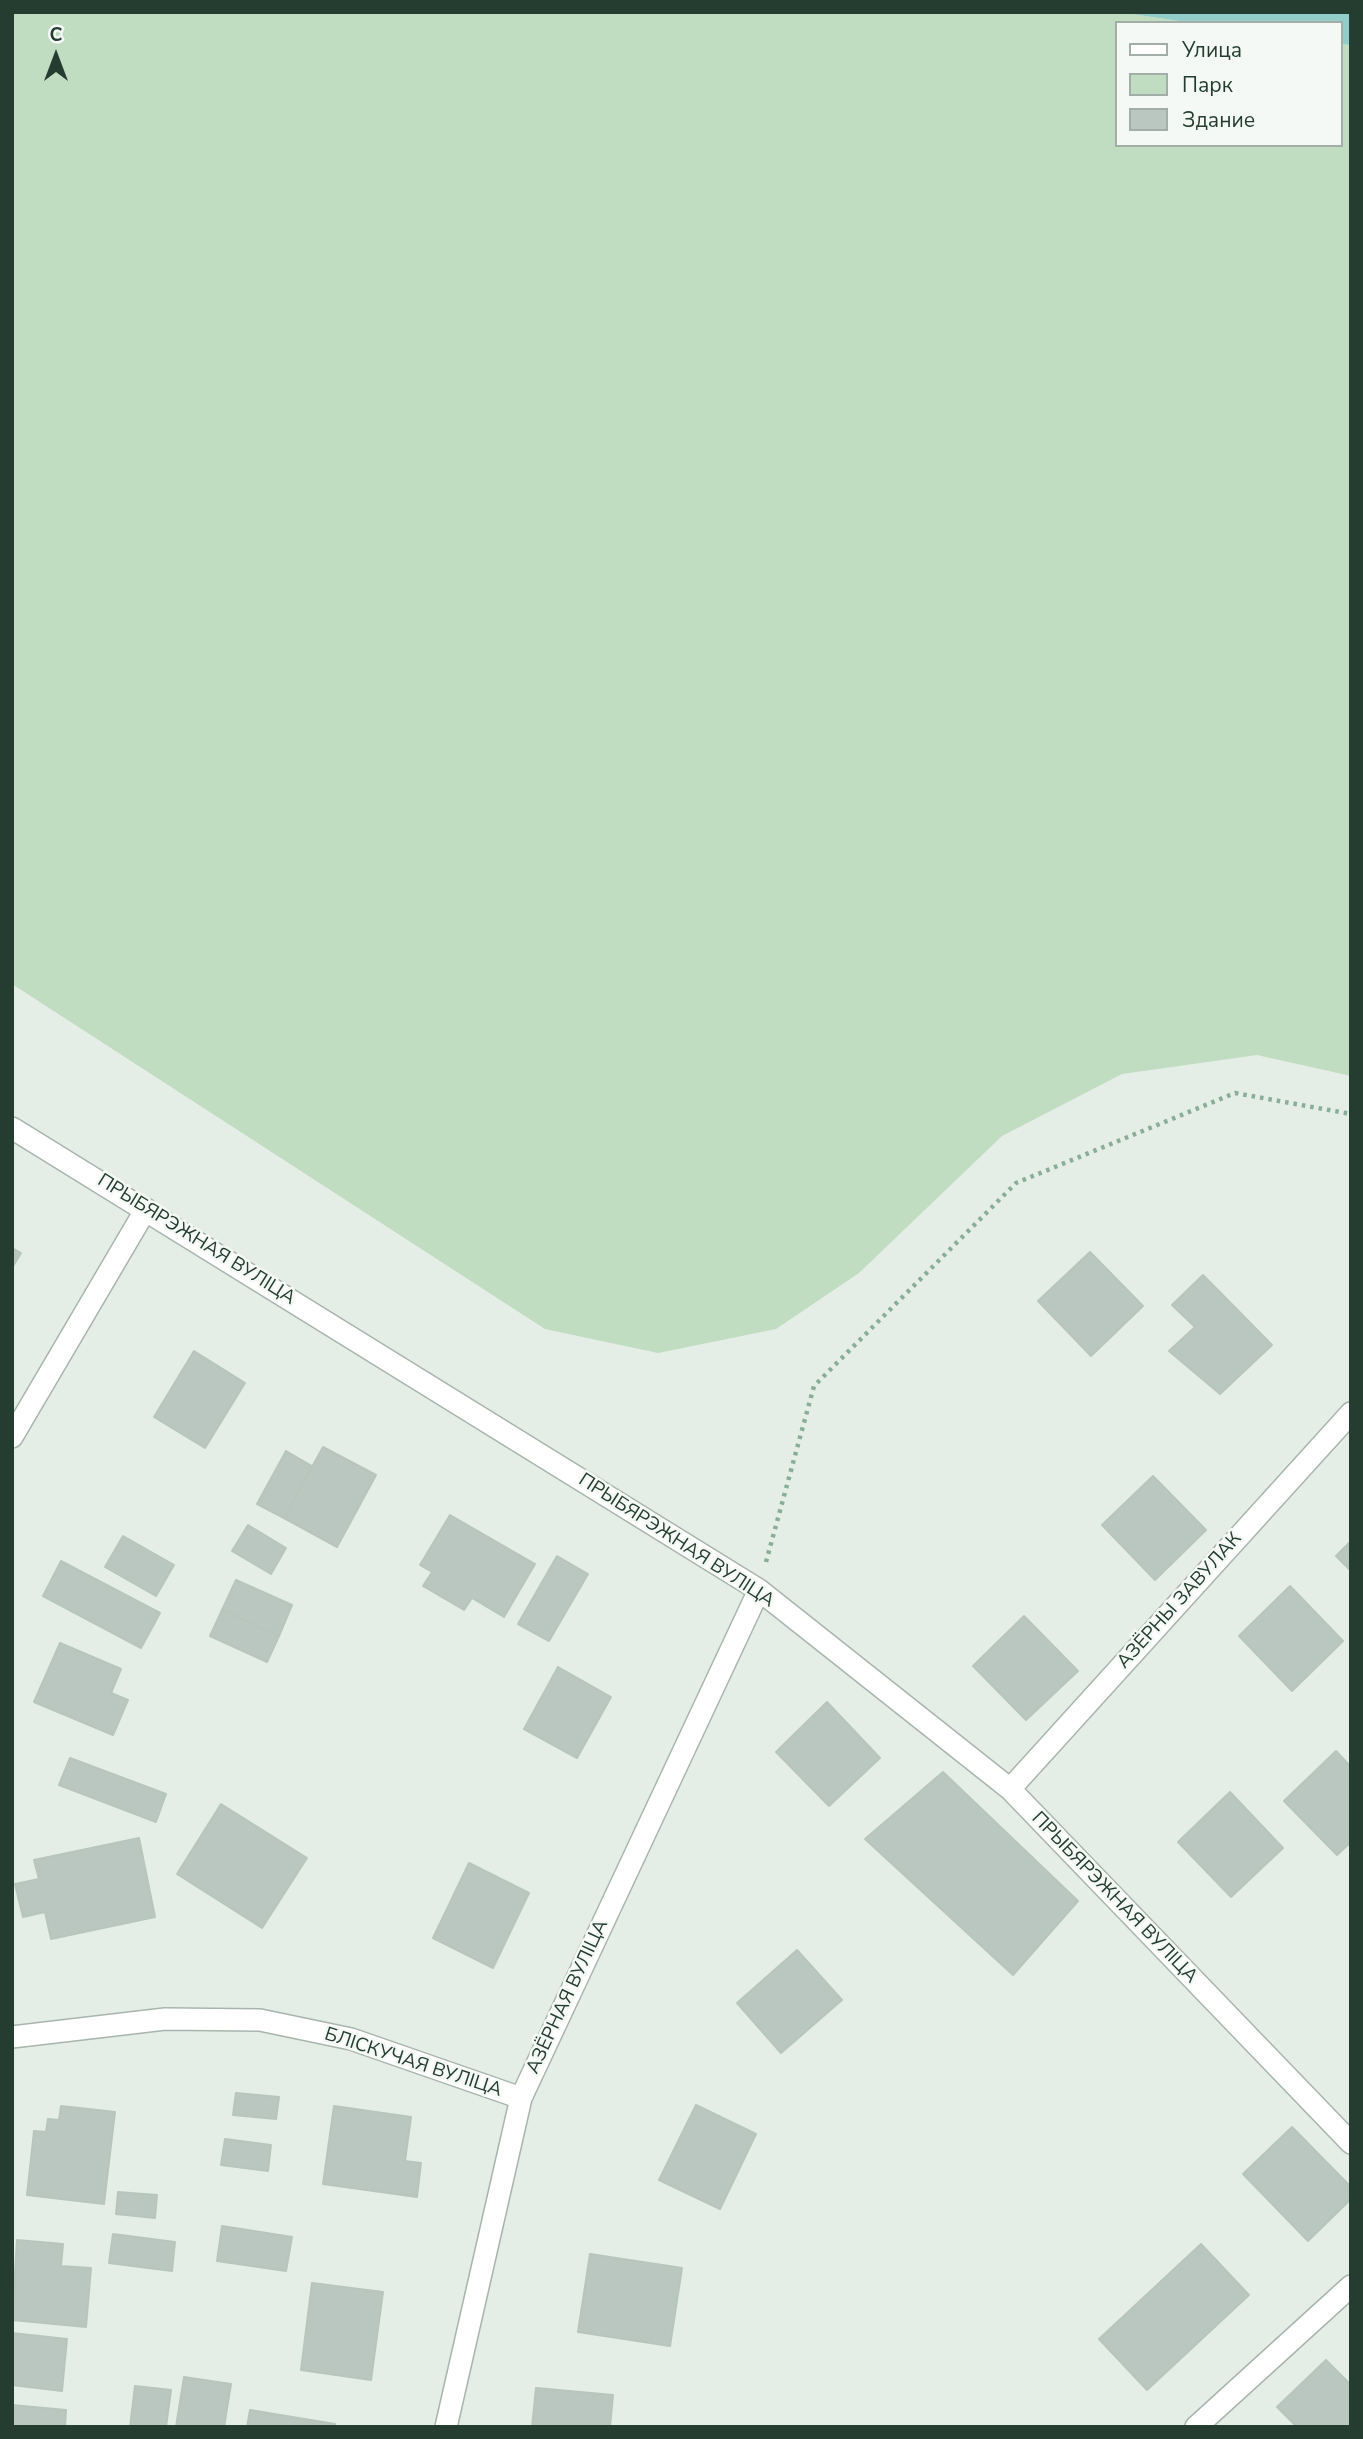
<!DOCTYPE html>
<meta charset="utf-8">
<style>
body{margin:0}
#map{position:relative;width:1363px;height:2439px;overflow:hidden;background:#e5ede7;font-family:"Nunito Sans",sans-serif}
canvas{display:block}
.frame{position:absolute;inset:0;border:14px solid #253d31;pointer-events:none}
.legend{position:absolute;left:1115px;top:21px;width:228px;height:126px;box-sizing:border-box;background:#f5f9f6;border:2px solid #a2aea7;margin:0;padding:9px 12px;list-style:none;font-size:21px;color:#253d31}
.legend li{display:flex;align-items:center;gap:14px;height:35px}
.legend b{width:35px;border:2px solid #a2aea7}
.north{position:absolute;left:21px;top:21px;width:70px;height:70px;-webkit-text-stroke:5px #f5f9f6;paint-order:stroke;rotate:0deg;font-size:19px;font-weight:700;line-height:28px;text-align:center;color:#253d31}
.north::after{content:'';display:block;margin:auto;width:24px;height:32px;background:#253d31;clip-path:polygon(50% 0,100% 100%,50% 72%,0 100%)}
</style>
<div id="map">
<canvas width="1363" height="2439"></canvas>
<div class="frame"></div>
<ul class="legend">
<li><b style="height:9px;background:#fff"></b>Улица</li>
<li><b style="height:19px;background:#c0dcc1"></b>Парк</li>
<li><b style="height:19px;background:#bac7c0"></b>Здание</li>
</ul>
<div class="north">С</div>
</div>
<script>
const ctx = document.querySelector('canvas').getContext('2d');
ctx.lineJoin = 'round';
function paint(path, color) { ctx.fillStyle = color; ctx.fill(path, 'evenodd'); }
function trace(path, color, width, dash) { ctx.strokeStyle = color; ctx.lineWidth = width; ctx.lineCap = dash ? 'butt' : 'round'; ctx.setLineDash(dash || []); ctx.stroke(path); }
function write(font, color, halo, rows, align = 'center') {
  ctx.font = font + ' "Nunito Sans",sans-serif'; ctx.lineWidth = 5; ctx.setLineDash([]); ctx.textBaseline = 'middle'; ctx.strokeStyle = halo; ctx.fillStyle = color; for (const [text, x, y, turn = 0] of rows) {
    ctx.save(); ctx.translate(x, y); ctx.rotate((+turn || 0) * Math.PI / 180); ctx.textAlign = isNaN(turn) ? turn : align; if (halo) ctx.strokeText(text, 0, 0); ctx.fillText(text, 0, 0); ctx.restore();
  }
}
const green = new Path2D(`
 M 12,12 L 1119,12 L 1192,23 L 1116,23 L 1116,145 L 1340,145 L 1340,44 L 1351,45 L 1351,1076 L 1257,1055 L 1122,1074 L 1002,1136 L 859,1273 L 776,1329 L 658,1353 L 545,1329 L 12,984 Z`);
const water = new Path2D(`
 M 1119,12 L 1351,12 L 1351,45 L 1340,44 L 1340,23 L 1192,23 Z`);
const building = new Path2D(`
 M 12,1248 L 21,1253 L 12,1268 Z
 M 1090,1252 L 1143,1306 L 1091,1356 L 1038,1301 Z
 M 1203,1275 L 1272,1345 L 1220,1394 L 1169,1351 L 1195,1327 L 1172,1305 Z
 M 194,1351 L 245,1383 L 205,1448 L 154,1417 Z
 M 323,1447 L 376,1475 L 337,1547 L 284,1518 Z
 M 286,1451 L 312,1466 L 284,1518 L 257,1504 Z
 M 1153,1476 L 1206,1530 L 1155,1580 L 1102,1525 Z
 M 450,1515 L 535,1564 L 504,1617 L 472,1598 L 464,1610 L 423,1586 L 432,1572 L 420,1565 Z
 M 248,1525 L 286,1548 L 271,1574 L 232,1551 Z
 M 123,1536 L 174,1565 L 156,1596 L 105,1567 Z
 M 1351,1541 L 1351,1571 L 1336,1556 Z
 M 557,1556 L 588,1574 L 549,1641 L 518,1624 Z
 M 61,1561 L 160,1613 L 141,1648 L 43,1596 Z
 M 236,1580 L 292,1605 L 279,1636 L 222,1610 Z
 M 1290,1586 L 1343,1641 L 1292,1691 L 1239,1636 Z
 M 222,1610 L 279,1636 L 267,1662 L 210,1636 Z
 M 1024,1616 L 1078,1671 L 1026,1720 L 973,1666 Z
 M 60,1643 L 121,1669 L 111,1693 L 128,1700 L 113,1735 L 34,1702 Z
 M 558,1667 L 611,1697 L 577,1758 L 524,1729 Z
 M 827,1702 L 880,1758 L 829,1806 L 776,1752 Z
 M 1336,1751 L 1351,1767 L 1351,1842 L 1337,1855 L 1284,1801 Z
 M 70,1758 L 166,1794 L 156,1822 L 59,1785 Z
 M 943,1772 L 1078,1901 L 1013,1975 L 865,1839 Z
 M 1230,1792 L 1283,1848 L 1231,1897 L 1178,1842 Z
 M 221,1804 L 307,1858 L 262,1928 L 177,1874 Z
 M 139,1838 L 155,1917 L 51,1939 L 45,1912 L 23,1917 L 15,1884 L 39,1879 L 34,1860 Z
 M 469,1863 L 529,1893 L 493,1968 L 433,1938 Z
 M 797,1950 L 842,2000 L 781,2053 L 737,2003 Z
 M 236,2093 L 279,2097 L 276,2119 L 233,2115 Z
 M 696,2105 L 756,2134 L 720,2209 L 659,2180 Z
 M 61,2106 L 115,2112 L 104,2204 L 27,2195 L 34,2131 L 46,2132 L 48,2119 L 59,2120 Z
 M 334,2106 L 411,2117 L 405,2161 L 421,2163 L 417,2197 L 323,2184 Z
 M 1292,2127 L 1351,2187 L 1351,2199 L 1308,2241 L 1243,2174 Z
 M 225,2139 L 271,2145 L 268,2171 L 221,2165 Z
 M 118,2192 L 157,2195 L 155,2218 L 116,2214 Z
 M 222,2226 L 292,2237 L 286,2271 L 217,2261 Z
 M 113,2234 L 175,2242 L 172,2271 L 109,2263 Z
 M 17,2240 L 63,2244 L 61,2266 L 91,2268 L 86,2327 L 12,2320 Z
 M 1201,2244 L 1249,2295 L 1147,2390 L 1099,2339 Z
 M 590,2254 L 682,2268 L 670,2346 L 578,2332 Z
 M 312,2283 L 383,2292 L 371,2380 L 301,2370 Z
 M 12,2333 L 67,2339 L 62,2391 L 12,2385 Z
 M 1326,2360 L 1351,2385 L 1351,2427 L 1297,2427 L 1277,2407 Z
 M 184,2377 L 231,2384 L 224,2427 L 176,2427 Z
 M 135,2386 L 171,2390 L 166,2427 L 130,2427 Z
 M 536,2388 L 613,2395 L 610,2427 L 532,2427 Z
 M 12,2405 L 66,2410 L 65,2427 L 12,2427 Z
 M 250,2410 L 335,2424 L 334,2427 L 247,2427 Z`);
const path = new Path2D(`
 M 766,1562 L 814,1386 L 1016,1183 L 1235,1093 L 1351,1114`);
const minor = new Path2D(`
 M 12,1128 L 759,1590 L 1010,1789 L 1351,2143
 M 12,1437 L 146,1209
 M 1010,1789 L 1351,1413
 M 12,2037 L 165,2019 L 260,2020 L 351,2039 L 521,2098
 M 446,2427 L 521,2098 L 759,1590
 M 1196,2427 L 1351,2286`);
const streetNames = [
 ["ПРЫБЯРЭЖНАЯ ВУЛІЦА",196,1240,32],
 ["ПРЫБЯРЭЖНАЯ ВУЛІЦА",676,1541,33],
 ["АЗЁРНЫ ЗАВУЛАК",1180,1601,-48],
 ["ПРЫБЯРЭЖНАЯ ВУЛІЦА",1114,1898,46],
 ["АЗЁРНАЯ ВУЛІЦА",568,1997,-65],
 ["БЛІСКУЧАЯ ВУЛІЦА",413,2063,18]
];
paint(green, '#c0dcc1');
paint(water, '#92cdc9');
paint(building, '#bac7c0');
trace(building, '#b7c6bd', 2);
trace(minor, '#a8b5ad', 24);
trace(path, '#88ad99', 4.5, [3.5, 5]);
trace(minor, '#fff', 21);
write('19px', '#253d31', '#f5f9f6', streetNames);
</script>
